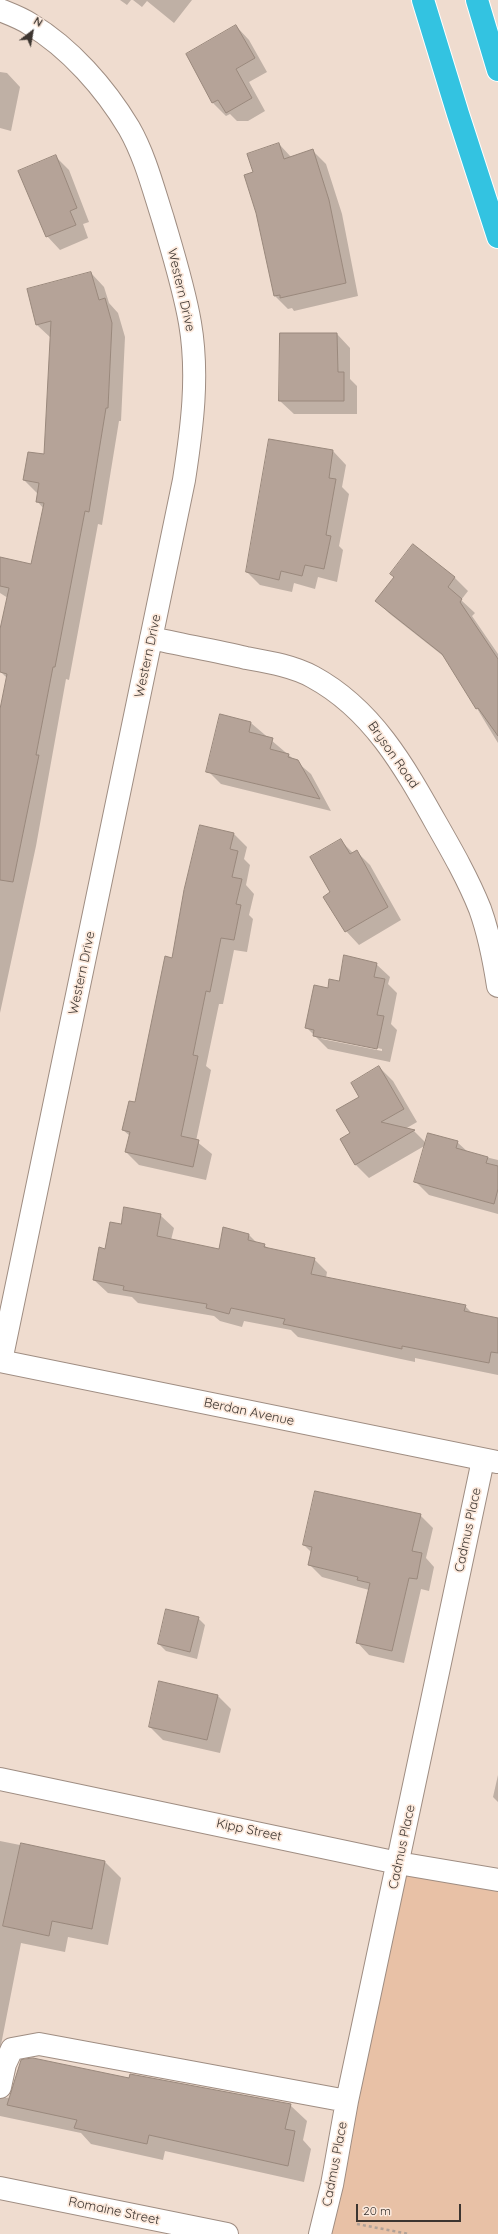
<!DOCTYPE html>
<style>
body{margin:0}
#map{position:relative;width:498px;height:2234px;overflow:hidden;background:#efdccf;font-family:Quicksand,sans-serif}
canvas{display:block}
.north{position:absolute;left:12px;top:12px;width:40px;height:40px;-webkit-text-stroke:3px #fce9dc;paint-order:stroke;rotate:31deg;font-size:11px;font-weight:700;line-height:16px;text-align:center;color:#3c3530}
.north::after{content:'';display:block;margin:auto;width:14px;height:18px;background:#3c3530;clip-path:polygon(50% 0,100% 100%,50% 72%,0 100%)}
.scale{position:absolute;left:356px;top:2204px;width:105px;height:18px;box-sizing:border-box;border:2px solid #3c3530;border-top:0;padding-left:5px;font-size:12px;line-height:14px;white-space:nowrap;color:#3c3530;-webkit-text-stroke:3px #fce9dc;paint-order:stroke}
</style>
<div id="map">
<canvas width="498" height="2234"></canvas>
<div class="north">N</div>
<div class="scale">20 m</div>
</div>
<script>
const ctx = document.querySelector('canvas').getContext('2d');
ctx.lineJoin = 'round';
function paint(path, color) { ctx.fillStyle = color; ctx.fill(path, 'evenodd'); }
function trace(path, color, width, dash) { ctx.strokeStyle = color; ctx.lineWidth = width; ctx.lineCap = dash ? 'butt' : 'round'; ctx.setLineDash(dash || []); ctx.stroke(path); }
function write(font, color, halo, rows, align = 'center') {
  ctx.font = font + ' Quicksand,sans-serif'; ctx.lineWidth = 3.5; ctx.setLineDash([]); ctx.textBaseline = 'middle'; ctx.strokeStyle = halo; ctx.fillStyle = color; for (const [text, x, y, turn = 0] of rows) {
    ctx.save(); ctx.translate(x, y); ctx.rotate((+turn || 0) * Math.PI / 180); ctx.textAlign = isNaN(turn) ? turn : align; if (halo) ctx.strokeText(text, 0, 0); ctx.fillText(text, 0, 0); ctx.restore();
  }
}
const green = new Path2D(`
 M 398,1863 L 498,1880 L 498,2234 L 320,2234 Z`);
const shadow = new Path2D(`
 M 120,0 L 131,0 L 127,5 Z
 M 133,0 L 192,0 L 174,23 L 147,1 L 142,7 Z
 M 236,26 L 249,40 L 267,72 L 249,82 L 265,111 L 248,121 L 237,121 L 230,114 L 226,116 L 213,103 L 187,54 Z
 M 0,72 L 7,73 L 20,87 L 11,131 L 0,128 Z
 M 279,144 L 291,157 L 312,150 L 326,164 L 342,214 L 358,296 L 294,311 L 292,308 L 288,309 L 275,296 L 257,213 Z
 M 56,157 L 69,170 L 89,222 L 83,224 L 88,238 L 60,250 L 47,236 Z
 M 91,273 L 104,287 L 109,303 L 118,313 L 125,337 L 121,421 L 119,421 L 102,525 L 98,524 L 69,680 L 66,679 L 36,846 L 0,1013 L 0,714 L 7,678 L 1,672 L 0,633 L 8,598 L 0,593 L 0,558 L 31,565 L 44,509 L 37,501 L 38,494 L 24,480 L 45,456 L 51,338 L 37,325 L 28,289 Z
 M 337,334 L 350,348 L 350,379 L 357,386 L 357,414 L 294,414 L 280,401 Z
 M 333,451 L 346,465 L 342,487 L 349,494 L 339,546 L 343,550 L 337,582 L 318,577 L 315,589 L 294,583 L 292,592 L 260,585 L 247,572 Z
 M 413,545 L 455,578 L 468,591 L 461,600 L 475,613 L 472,616 L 498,654 L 498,743 L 447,659 L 390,614 L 376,601 L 395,577 Z
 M 251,723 L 311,774 L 331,811 L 221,784 L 208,771 Z
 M 234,834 L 247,847 L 244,859 L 250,865 L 246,885 L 254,894 L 249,915 L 253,919 L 247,952 L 234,950 L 223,1004 L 219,1004 L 206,1066 L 211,1070 L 196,1141 L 212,1154 L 206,1180 L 139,1165 L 126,1152 L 130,1136 L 123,1130 L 136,1104 L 173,959 Z
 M 341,841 L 353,853 L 357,852 L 370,865 L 401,920 L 359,945 L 346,931 L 331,893 Z
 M 376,964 L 390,977 L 388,984 L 397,993 L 391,1024 L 397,1030 L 390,1062 L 328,1049 L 306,1027 L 328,989 ZM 319,1036 L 382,1049 L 382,1051 L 322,1039 Z
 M 379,1067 L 393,1081 L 417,1122 L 405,1129 L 414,1131 L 426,1143 L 457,1142 L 469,1153 L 498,1160 L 498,1214 L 429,1195 L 416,1182 L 426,1145 L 369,1178 L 356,1165 L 341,1140 L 351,1134 L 360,1097 Z
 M 160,1215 L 174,1228 L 171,1240 L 219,1250 L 249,1235 L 257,1243 L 264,1245 L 269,1249 L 314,1259 L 327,1272 L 326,1278 L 465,1306 L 473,1314 L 498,1319 L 498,1375 L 415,1358 L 415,1362 L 298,1337 L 291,1330 L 244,1321 L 242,1327 L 220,1321 L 214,1316 L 138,1303 L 132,1297 L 108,1293 L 94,1280 L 106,1250 L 122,1225 Z
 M 420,1515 L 433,1528 L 426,1558 L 434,1567 L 429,1591 L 421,1589 L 404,1663 L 369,1655 L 357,1642 L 369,1590 L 322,1577 L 309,1564 L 312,1553 L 304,1545 Z
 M 198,1618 L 205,1625 L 197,1659 L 166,1651 L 159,1644 Z
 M 218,1696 L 231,1709 L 220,1753 L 163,1740 L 150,1727 Z
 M 498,1775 L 498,1802 L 493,1797 Z
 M 0,1841 L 105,1862 L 121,1878 L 108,1945 L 68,1937 L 65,1952 L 21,1943 L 0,2050 Z
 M 0,2054 L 9,2078 L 6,2098 L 130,2080 L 290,2105 L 307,2121 L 303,2140 L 311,2149 L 304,2182 L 165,2151 L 163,2160 L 91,2144 L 81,2133 L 0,2116 Z`);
const building = new Path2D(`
 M 236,25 L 255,58 L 236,69 L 252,98 L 226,113 L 218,100 L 212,103 L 186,54 Z
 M 279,143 L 284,159 L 313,149 L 329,200 L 346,283 L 280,298 L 280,295 L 274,296 L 256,213 L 244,175 L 253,172 L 247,154 Z
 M 56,155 L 77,208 L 70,211 L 76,225 L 46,237 L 18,171 Z
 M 91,272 L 99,300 L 105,298 L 112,323 L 108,408 L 106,408 L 89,512 L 85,511 L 55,667 L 53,667 L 36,755 L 39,755 L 13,882 L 0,880 L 0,709 L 7,674 L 0,672 L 0,629 L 9,588 L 0,586 L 0,557 L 31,564 L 44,503 L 36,502 L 39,483 L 23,480 L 28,452 L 44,454 L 51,321 L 36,325 L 27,289 Z
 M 280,333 L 337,333 L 338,372 L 344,372 L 344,401 L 279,401 Z
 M 269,439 L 333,450 L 329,478 L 336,479 L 326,535 L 331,536 L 324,569 L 305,565 L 302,576 L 281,571 L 279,580 L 246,572 Z
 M 413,544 L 455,577 L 448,587 L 462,599 L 460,602 L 498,659 L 498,736 L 478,708 L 476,709 L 442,654 L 375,601 L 394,577 L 390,574 Z
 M 220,714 L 251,722 L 249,732 L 273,738 L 270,749 L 289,754 L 288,757 L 298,760 L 320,799 L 206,772 Z
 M 200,825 L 234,833 L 230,849 L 238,851 L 232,877 L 242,879 L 236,904 L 241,905 L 234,940 L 221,938 L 210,992 L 206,991 L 193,1055 L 198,1056 L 181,1136 L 199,1140 L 193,1167 L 125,1152 L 130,1132 L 122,1130 L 129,1101 L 135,1102 L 165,956 L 172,958 L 184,890 Z
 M 341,839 L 350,854 L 357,850 L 388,907 L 345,932 L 323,897 L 330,892 L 310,857 Z
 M 344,955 L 377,963 L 374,977 L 385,979 L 377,1015 L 384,1016 L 377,1049 L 313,1036 L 314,1030 L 305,1028 L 314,985 L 328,988 L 329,979 L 339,981 Z
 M 379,1066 L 404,1109 L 381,1122 L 415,1130 L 355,1165 L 340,1139 L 350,1133 L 336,1110 L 359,1097 L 351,1083 Z
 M 428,1133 L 458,1141 L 456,1148 L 488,1157 L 486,1163 L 498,1166 L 498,1189 L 494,1204 L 414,1182 Z
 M 124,1207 L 161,1214 L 157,1236 L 219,1249 L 223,1227 L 249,1234 L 248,1240 L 265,1244 L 264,1247 L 315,1258 L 311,1274 L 466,1305 L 464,1311 L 498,1318 L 498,1353 L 491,1352 L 489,1363 L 402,1346 L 402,1349 L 283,1324 L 285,1319 L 231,1308 L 229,1314 L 206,1308 L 207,1304 L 123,1290 L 124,1286 L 93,1280 L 99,1247 L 105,1249 L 110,1222 L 121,1224 Z
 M 315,1491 L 421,1514 L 412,1551 L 422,1553 L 417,1579 L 409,1578 L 392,1651 L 356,1643 L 370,1583 L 357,1580 L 358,1577 L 308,1565 L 312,1547 L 303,1545 Z
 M 166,1609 L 199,1617 L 190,1652 L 158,1644 Z
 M 159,1681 L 218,1695 L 207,1740 L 149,1727 Z
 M 21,1843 L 105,1861 L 92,1929 L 52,1921 L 49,1936 L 3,1926 Z
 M 33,2058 L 129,2078 L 130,2074 L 291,2104 L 285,2129 L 295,2131 L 288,2166 L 149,2135 L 147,2144 L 74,2128 L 77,2120 L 7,2105 L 21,2060 Z`);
const path = new Path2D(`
 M 357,2224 L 409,2234`);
const minor = new Path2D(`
 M 0,10 C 10,14 21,18 30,24 C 70,48 105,88 129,128 C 145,156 153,188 163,219 C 173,253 184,288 190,323 C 199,375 192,428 184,480 L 1,1361
 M 151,638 C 183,645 215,651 246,658 C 268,662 293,666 313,677 C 372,709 404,766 436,823 C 452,851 468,879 480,909 C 489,934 494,960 498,986
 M 0,1361 L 497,1462
 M 0,1779 L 398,1863 L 498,1880
 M 0,2087 L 5,2064 L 12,2049 L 39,2044 L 347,2101
 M 0,2188 L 227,2234
 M 320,2234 L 332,2185 L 347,2101 L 483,1460`);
const highway = new Path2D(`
 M 423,0 L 458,114 L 498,237
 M 477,0 L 498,70`);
const streetNames = [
 ["Western Drive",181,290,77],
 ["Western Drive",148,656,-78],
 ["Bryson Road",393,755,55],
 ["Western Drive",82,973,-78],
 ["Berdan Avenue",249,1412,12],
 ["Cadmus Place",468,1530,-78],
 ["Kipp Street",249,1830,12],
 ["Cadmus Place",402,1847,-78],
 ["Cadmus Place",335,2164,-79],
 ["Romaine Street",114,2211,12]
];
paint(green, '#e8c1a6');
paint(shadow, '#0003');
paint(building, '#b5a398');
trace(building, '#99887c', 1);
trace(minor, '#9f8d82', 24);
trace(highway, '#fff', 24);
trace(path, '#b0a197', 2.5, [3, 3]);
trace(minor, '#fff', 22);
trace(highway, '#33c3e1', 22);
write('13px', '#3c3530', '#fce9dc', streetNames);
</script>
